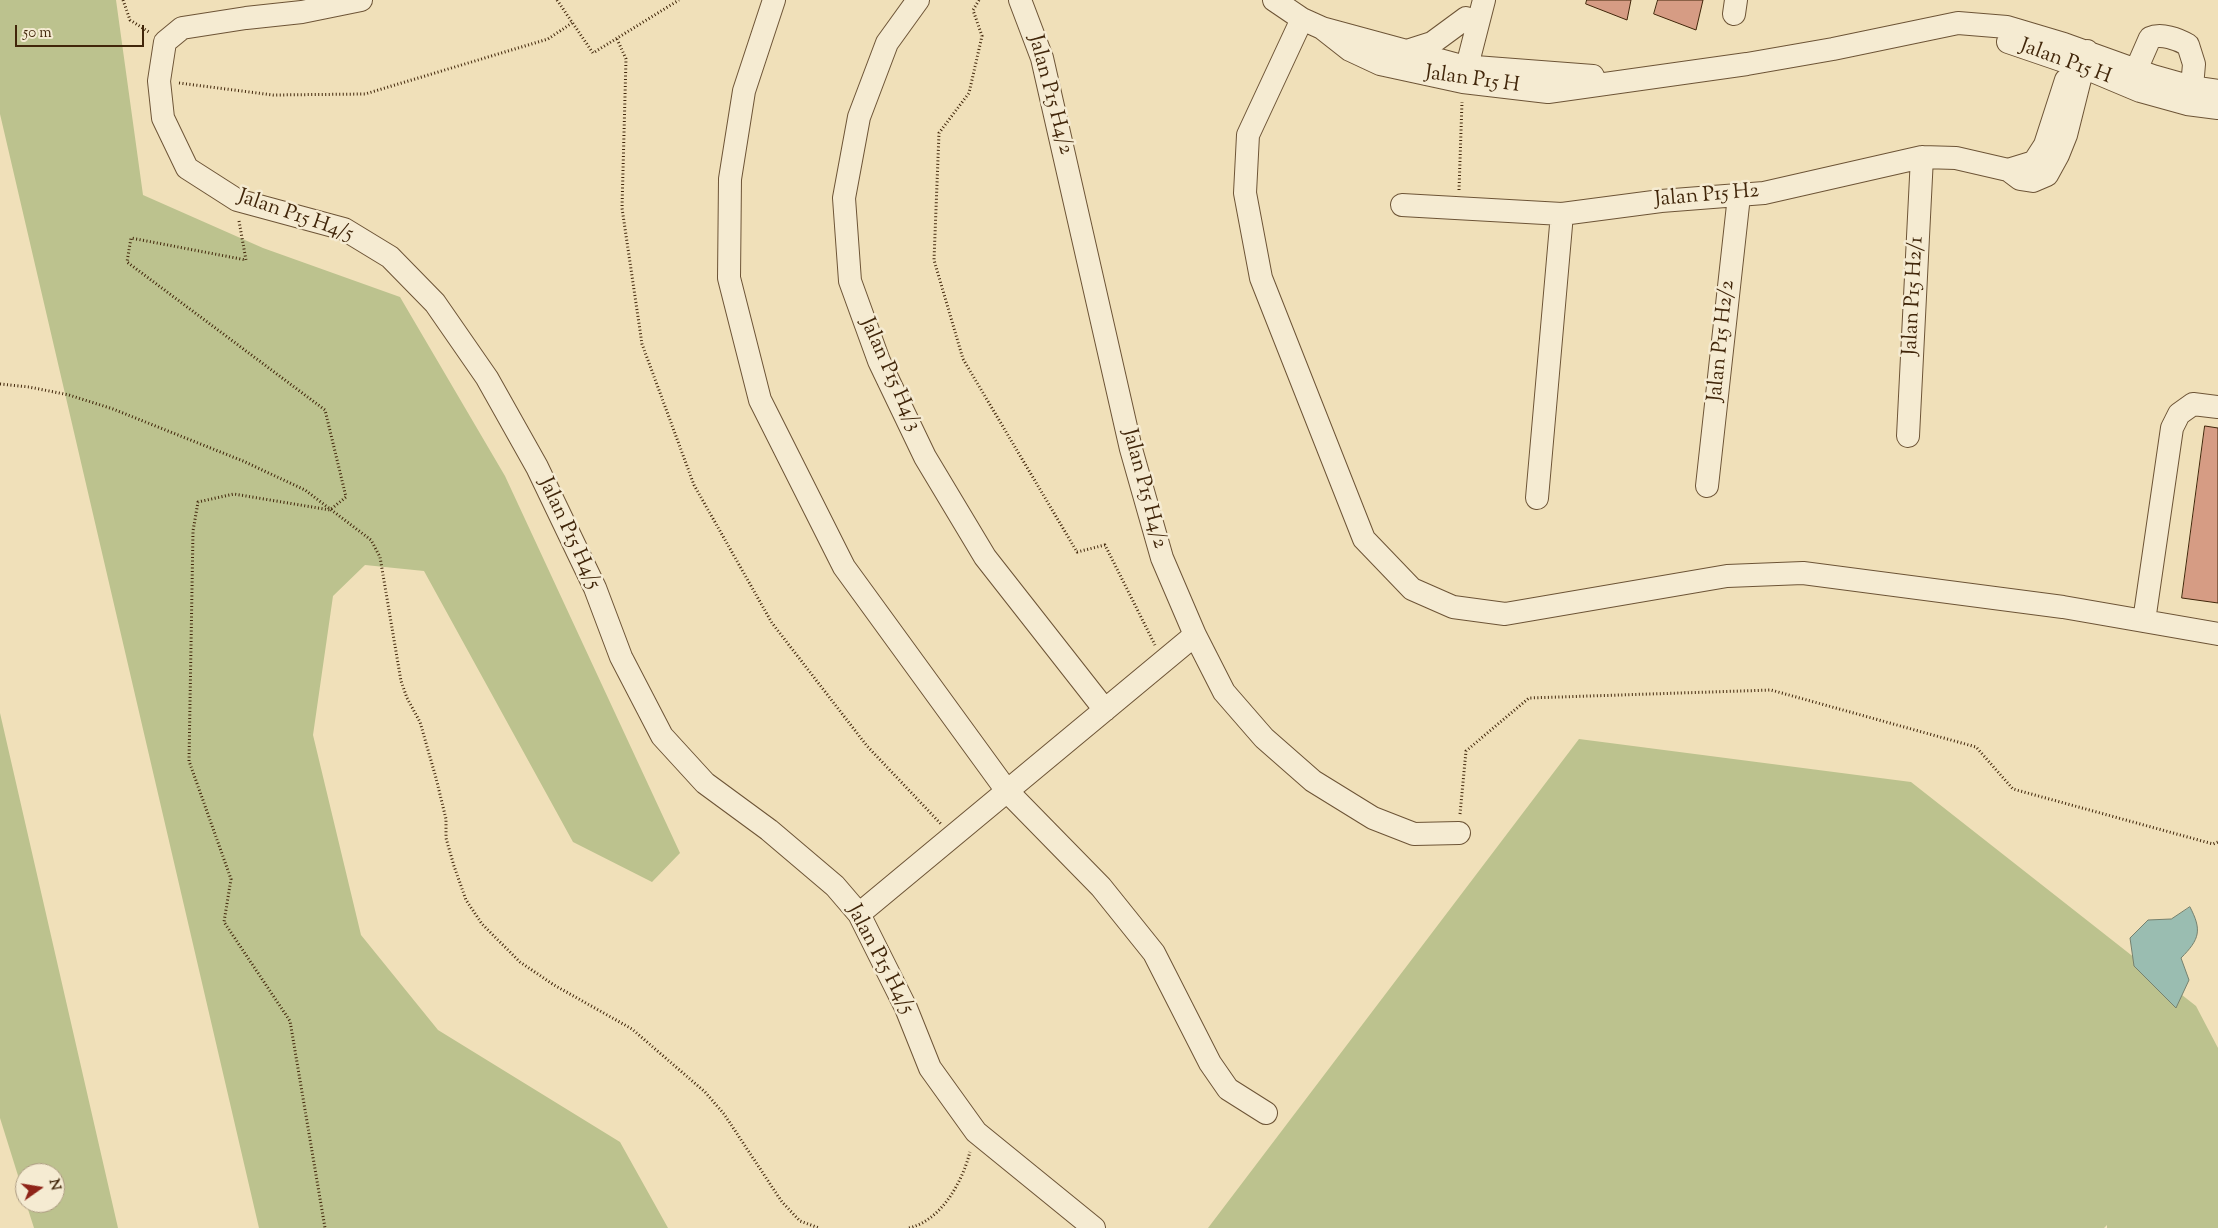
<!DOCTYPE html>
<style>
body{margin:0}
#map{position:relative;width:2218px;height:1228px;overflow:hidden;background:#f0e0b9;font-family:"Sorts Mill Goudy",serif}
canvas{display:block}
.north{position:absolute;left:15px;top:1163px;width:50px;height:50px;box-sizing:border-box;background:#f5ebd2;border:1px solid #ad9c82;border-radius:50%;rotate:77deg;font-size:14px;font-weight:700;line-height:20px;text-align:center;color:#41260a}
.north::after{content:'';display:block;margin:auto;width:18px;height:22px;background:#8f2418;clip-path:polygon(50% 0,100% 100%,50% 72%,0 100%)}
.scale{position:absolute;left:15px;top:25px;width:129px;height:22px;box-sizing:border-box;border:2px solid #41260a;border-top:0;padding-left:6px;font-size:15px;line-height:18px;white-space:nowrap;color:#41260a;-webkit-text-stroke:4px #f5ebd2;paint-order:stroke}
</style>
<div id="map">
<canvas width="2218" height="1228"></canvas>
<div class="north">N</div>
<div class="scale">50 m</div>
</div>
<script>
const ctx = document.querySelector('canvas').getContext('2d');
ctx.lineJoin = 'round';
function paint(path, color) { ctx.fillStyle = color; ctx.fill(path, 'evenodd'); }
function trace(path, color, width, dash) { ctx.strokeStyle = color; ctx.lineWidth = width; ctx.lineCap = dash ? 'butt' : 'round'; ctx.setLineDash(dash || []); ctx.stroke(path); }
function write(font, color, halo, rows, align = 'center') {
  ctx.font = font + ' "Sorts Mill Goudy",serif'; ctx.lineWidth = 5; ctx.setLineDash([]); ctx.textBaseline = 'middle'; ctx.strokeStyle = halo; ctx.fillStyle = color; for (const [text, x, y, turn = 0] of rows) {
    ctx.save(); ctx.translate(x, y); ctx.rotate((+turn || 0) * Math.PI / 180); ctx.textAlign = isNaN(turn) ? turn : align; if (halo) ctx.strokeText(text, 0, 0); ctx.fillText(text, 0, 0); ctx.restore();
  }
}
const green = new Path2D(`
 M 0,0 L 116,0 L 143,195 L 263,248 L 400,297 L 505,476 L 680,853 L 652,882 L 573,842 L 424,571 L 365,565 L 333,596 L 313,735 L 361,935 L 438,1030 L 620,1142 L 668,1228 L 259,1228 L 0,114 Z
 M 0,713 L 118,1228 L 34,1228 L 26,1203 L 55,1203 L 55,1173 L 25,1173 L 25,1198 L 0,1118 Z
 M 1579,739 L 1911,782 L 2196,1006 L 2218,1048 L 2218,1228 L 2107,1228 L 2107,1225 L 2104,1228 L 1208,1228 Z`);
const water = new Path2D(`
 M 2190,907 C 2202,930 2200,939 2181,958 L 2189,980 L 2176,1008 L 2134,966 L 2130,938 L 2148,920 L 2171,919 Z`);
const building = new Path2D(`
 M 1587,0 L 1631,0 L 1627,20 L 1586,4 Z
 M 1658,0 L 1703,0 L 1696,30 L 1654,14 Z
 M 2205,426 L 2218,428 L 2218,603 L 2182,598 Z`);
const path = new Path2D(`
 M 123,0 L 130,20 L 149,32
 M 557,0 L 593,53 L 679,0
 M 979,0 L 973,10 L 982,36 L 969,93 L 939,133 L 934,260 L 963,359 L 1077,552 L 1105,545 L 1155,645
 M 617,39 L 626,59 L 622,208 L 642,344 L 694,485 L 772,623 L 867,746 L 941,824
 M 179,83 L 273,95 L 365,94 L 548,39 L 572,23
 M 1459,190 L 1462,102
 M 239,221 L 246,260 L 131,238 L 127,262 L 325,410 L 346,497 L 330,510 L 234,494 L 198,502 L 193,531 L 189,761 L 231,879 L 224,922 L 290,1021 L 325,1228
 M 0,384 L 29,387 L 69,395 L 113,409 L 243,461 L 305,490 L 371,540 L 380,557 L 401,681 L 407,698 L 420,722 L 436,778 L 446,819 L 446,838 L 454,866 L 466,900 L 482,924 L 520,962 L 554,985 L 632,1029 L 705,1092 L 724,1114 L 782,1202 L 800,1221 L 819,1228
 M 1460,814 L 1466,751 L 1529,698 L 1771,690 L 1976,747 L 2013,789 L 2213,844 L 2218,842
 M 909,1228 C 942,1220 962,1182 970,1152`);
const minor = new Path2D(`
 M 361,0 L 302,12 L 246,18 L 182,28 L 165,42 L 159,81 L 163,118 L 187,168 L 237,200 L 344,229 L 390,257 L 435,303 L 487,378 L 537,467 L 595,588 L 621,657 L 662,736 L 705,783 L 769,830 L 835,886 L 859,914 L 906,1008 L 930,1068 L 976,1132 L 1094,1228
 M 774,0 L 744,91 L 730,179 L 729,278 L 760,400 L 844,567 L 1007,791 L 1101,887 L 1154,953 L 1210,1063 L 1228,1089 L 1266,1113
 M 918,0 L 887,43 L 859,117 L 844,198 L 850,281 L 879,361 L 925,457 L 985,557 L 1105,710
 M 1020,0 L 1042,58 L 1131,449 L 1162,558 L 1195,635 L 1224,692 L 1264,738 L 1313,781 L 1373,818 L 1414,834 L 1459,833
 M 1274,0 L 1302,19 L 1322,28 L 1462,66 L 1593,76
 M 1734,14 L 1736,0
 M 1302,19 L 1248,135 L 1245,193 L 1261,278 L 1364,539 L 1412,589 L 1453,607 L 1505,614 L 1727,576 L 1803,573 L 2063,607 L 2218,634
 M 1322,28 L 1350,50 L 1380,64 L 1463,82 L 1548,92 L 1747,64 L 1833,49 L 1958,23 L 2007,27 L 2064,44 L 2153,76 L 2192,87 L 2218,91
 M 2008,42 L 2090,70 L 2140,91 L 2187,104 L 2218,108
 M 1407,51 L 1432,43 L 1466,18
 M 2136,70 L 2150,38 C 2161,33 2178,39 2188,45 L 2194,64 L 2192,87
 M 1463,82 L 1484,0
 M 2008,170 L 2034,162 L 2045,145 L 2066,80
 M 1402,205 L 1562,214 L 1661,201 L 1764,193 L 1922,157 L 1956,158 L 2008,170 L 2020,179 L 2033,181 L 2047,175 L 2058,155 L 2066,135 L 2087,51
 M 1908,436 L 1922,157
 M 1707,486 L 1739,196
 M 1537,498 L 1562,214
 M 2144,621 L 2172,428 L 2179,414 L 2193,404 L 2218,407
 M 859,914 L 1195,635`);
const streetNames = [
 ["Jalan P15 H",2065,63,20],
 ["Jalan P15 H",1472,81,8],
 ["Jalan P15 H4/2",1049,95,75],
 ["Jalan P15 H2",1707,197,-5],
 ["Jalan P15 H4/5",295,217,19],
 ["Jalan P15 H2/1",1915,296,-87],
 ["Jalan P15 H2/2",1723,341,-84],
 ["Jalan P15 H4/3",889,375,66],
 ["Jalan P15 H4/2",1143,489,75],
 ["Jalan P15 H4/5",568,534,65],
 ["Jalan P15 H4/5",879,960,62]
];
paint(green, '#bcc28e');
paint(water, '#9abdb1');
trace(water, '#76816e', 1);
paint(building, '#d69c84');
trace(building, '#41260a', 1);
trace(minor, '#6d5436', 24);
trace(path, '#41260a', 3, [1, 2.5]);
trace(minor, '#f5ebd2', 22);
write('21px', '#41260a', '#f5ebd2', streetNames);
</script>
